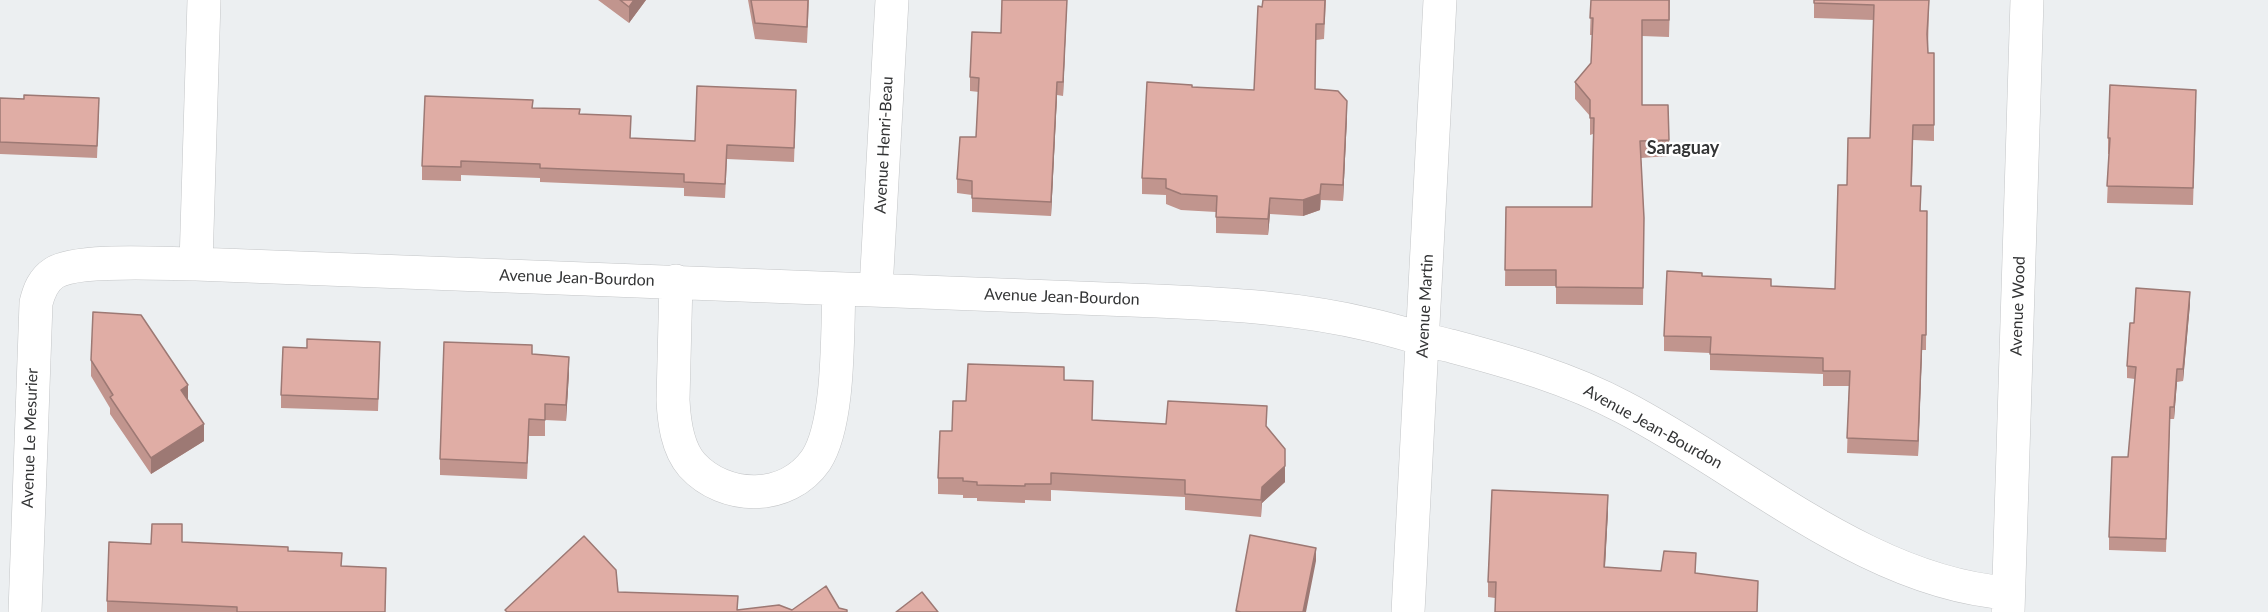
<!DOCTYPE html>
<style>
body{margin:0}
canvas{display:block;background:#eceff1}
</style>
<canvas width="2268" height="612"></canvas>
<script>
const ctx = document.querySelector('canvas').getContext('2d');
ctx.lineJoin = 'round';
function trace(path, color, width, dash) { ctx.strokeStyle = color; ctx.lineWidth = width; ctx.lineCap = dash ? 'butt' : 'round'; ctx.setLineDash(dash || []); ctx.stroke(path); }
function paint(path, color) { ctx.fillStyle = color; ctx.fill(path, 'evenodd'); }
function write(font, color, halo, rows, align = 'center') {
  ctx.font = font + ' Lato,sans-serif'; ctx.lineWidth = 4.5; ctx.setLineDash([]); ctx.textBaseline = 'middle'; ctx.strokeStyle = halo; ctx.fillStyle = color; for (const [text, x, y, turn = 0] of rows) {
    ctx.save(); ctx.translate(x, y); ctx.rotate((+turn || 0) * Math.PI / 180); ctx.textAlign = isNaN(turn) ? turn : align; if (halo) ctx.strokeText(text, 0, 0); ctx.fillText(text, 0, 0); ctx.restore();
  }
}
const minor = new Path2D(`
 M 196,264 L 204,0
 M 676,281 L 673,400 C 674,421 677,448 692,465 C 725,501 787,502 816,460 C 840,423 837,334 839,289
 M 876,289 L 892,0
 M 25,612 L 36,303 C 39,291 43,280 54,273 C 77,258 165,264 196,264 L 1157,301 C 1228,304 1301,308 1371,325 C 1398,331 1424,340 1451,346 C 1511,362 1568,378 1623,407 C 1745,470 1868,583 2008,593
 M 1408,612 L 1440,0
 M 2008,612 L 2027,0`);
const wall = new Path2D(`
 M 598,0 L 646,0 L 629,23 Z
 M 748,0 L 809,0 L 807,43 L 755,39 Z
 M 1002,0 L 1067,0 L 1063,96 L 1057,95 L 1051,216 L 972,212 L 972,195 L 957,193 L 957,179 L 976,137 L 979,92 L 970,91 L 970,77 L 1001,33 Z
 M 1263,0 L 1326,0 L 1324,39 L 1316,40 L 1315,89 L 1347,116 L 1343,201 L 1321,200 L 1320,210 L 1303,216 L 1270,214 L 1268,235 L 1216,233 L 1216,212 L 1181,210 L 1166,204 L 1166,195 L 1142,194 L 1142,178 L 1192,87 L 1254,90 Z
 M 1591,0 L 1670,0 L 1669,37 L 1642,36 L 1642,105 L 1669,140 L 1669,156 L 1641,158 L 1644,218 L 1643,305 L 1556,304 L 1556,286 L 1505,286 L 1506,207 L 1592,207 L 1593,134 L 1590,135 L 1590,116 L 1575,99 L 1575,82 L 1591,63 L 1592,35 L 1590,35 Z
 M 1814,0 L 1929,0 L 1928,53 L 1934,53 L 1934,141 L 1913,140 L 1912,186 L 1921,211 L 1927,211 L 1926,350 L 1922,350 L 1918,456 L 1847,453 L 1849,386 L 1823,386 L 1823,374 L 1710,370 L 1710,353 L 1664,351 L 1664,336 L 1702,276 L 1771,286 L 1835,289 L 1870,138 L 1874,20 L 1814,18 Z
 M 0,98 L 99,110 L 97,158 L 0,154 Z
 M 796,104 L 794,162 L 727,159 L 725,198 L 684,196 L 684,188 L 540,182 L 540,178 L 461,175 L 461,181 L 422,180 L 422,166 L 533,108 L 580,114 L 630,138 L 695,141 Z
 M 2196,106 L 2193,205 L 2107,203 L 2109,154 L 2108,154 L 2108,138 Z
 M 2190,304 L 2183,381 L 2177,382 L 2174,419 L 2170,419 L 2166,552 L 2109,550 L 2109,537 L 2128,457 L 2135,379 L 2127,378 L 2127,366 L 2134,323 Z
 M 380,354 L 378,411 L 281,408 L 281,395 Z
 M 532,354 L 569,373 L 566,421 L 545,420 L 545,436 L 529,436 L 527,479 L 440,475 L 440,459 Z
 M 91,360 L 188,401 L 204,441 L 151,474 L 110,414 L 110,408 L 91,376 Z
 M 1064,380 L 1092,420 L 1166,424 L 1267,427 L 1285,449 L 1285,482 L 1262,503 L 1261,517 L 1185,510 L 1185,497 L 1051,490 L 1051,501 L 1025,500 L 1025,503 L 977,501 L 977,498 L 963,498 L 963,495 L 938,494 L 938,478 L 952,431 L 966,401 Z
 M 1608,511 L 1605,568 L 1696,573 L 1495,598 L 1488,597 L 1488,582 Z
 M 182,542 L 288,551 L 342,566 L 385,612 L 107,612 L 107,601 L 151,544 Z`);
const shadedWall = new Path2D(`
 M 634,0 L 646,0 L 629,23 L 629,7 Z
 M 1067,0 L 1063,96 L 1063,82 Z
 M 1057,82 L 1057,95 L 1051,216 L 1051,202 Z
 M 1347,101 L 1347,116 L 1343,201 L 1343,185 Z
 M 1321,184 L 1320,210 L 1303,216 L 1303,200 Z
 M 1270,198 L 1270,214 L 1268,235 L 1268,219 Z
 M 2190,292 L 2190,304 L 2183,381 L 2183,369 Z
 M 1922,335 L 1922,350 L 1918,456 L 1918,441 Z
 M 569,357 L 569,373 L 566,421 L 566,405 Z
 M 2177,369 L 2177,382 L 2174,419 L 2174,407 Z
 M 188,385 L 188,401 L 181,390 Z
 M 204,424 L 204,441 L 151,474 L 151,458 Z
 M 1285,466 L 1285,482 L 1262,503 L 1261,517 L 1262,487 Z
 M 1608,495 L 1608,511 L 1604,583 L 1604,567 Z
 M 1316,548 L 1316,561 L 1306,612 L 1303,612 Z`);
const building = new Path2D(`
 M 620,0 L 634,0 L 629,7 Z
 M 751,0 L 808,0 L 807,27 L 755,23 Z
 M 1002,0 L 1067,0 L 1063,82 L 1057,82 L 1051,202 L 972,198 L 972,181 L 957,179 L 960,137 L 976,137 L 979,78 L 970,77 L 972,32 L 1001,33 Z
 M 1263,0 L 1325,0 L 1324,24 L 1316,24 L 1315,89 L 1338,91 L 1347,101 L 1343,185 L 1321,184 L 1320,194 L 1303,200 L 1270,198 L 1268,219 L 1216,217 L 1217,196 L 1181,194 L 1166,188 L 1166,179 L 1142,178 L 1147,82 L 1192,85 L 1192,87 L 1254,90 L 1258,6 L 1262,7 Z
 M 1591,0 L 1669,0 L 1669,20 L 1642,20 L 1642,105 L 1668,105 L 1669,140 L 1640,141 L 1644,218 L 1643,288 L 1556,287 L 1556,270 L 1505,270 L 1506,207 L 1592,207 L 1594,118 L 1590,118 L 1590,100 L 1575,82 L 1591,63 L 1593,18 L 1590,18 Z
 M 1814,0 L 1929,0 L 1927,34 L 1928,53 L 1934,53 L 1934,125 L 1913,125 L 1911,186 L 1921,186 L 1920,211 L 1927,211 L 1926,335 L 1922,335 L 1918,441 L 1847,438 L 1850,371 L 1823,371 L 1823,358 L 1710,354 L 1711,337 L 1664,336 L 1667,271 L 1702,273 L 1702,276 L 1771,279 L 1771,286 L 1835,289 L 1838,185 L 1847,185 L 1848,138 L 1870,138 L 1874,5 L 1814,3 Z
 M 2110,85 L 2196,90 L 2193,188 L 2107,186 L 2110,138 L 2108,138 Z
 M 697,86 L 796,90 L 794,148 L 727,145 L 725,184 L 684,182 L 684,174 L 540,168 L 540,164 L 461,161 L 461,167 L 422,166 L 425,96 L 533,100 L 532,108 L 580,109 L 579,114 L 631,116 L 630,138 L 695,141 Z
 M 24,95 L 99,98 L 97,146 L 0,142 L 0,98 L 24,99 Z
 M 2136,288 L 2190,292 L 2183,369 L 2177,369 L 2174,407 L 2170,407 L 2166,539 L 2109,537 L 2112,457 L 2128,457 L 2136,367 L 2127,366 L 2130,323 L 2134,323 Z
 M 93,312 L 141,315 L 188,385 L 181,390 L 204,424 L 151,458 L 110,397 L 113,395 L 91,360 Z
 M 307,339 L 380,342 L 378,399 L 281,395 L 283,347 L 307,348 Z
 M 444,342 L 532,345 L 532,354 L 569,357 L 566,405 L 545,404 L 545,420 L 529,419 L 527,463 L 440,459 Z
 M 968,364 L 1064,367 L 1064,380 L 1093,381 L 1092,420 L 1166,424 L 1168,401 L 1267,406 L 1266,426 L 1285,449 L 1285,466 L 1262,487 L 1261,500 L 1185,494 L 1185,480 L 1051,473 L 1051,484 L 1025,484 L 1025,486 L 977,485 L 977,482 L 963,481 L 963,478 L 938,478 L 940,431 L 952,431 L 953,401 L 966,401 Z
 M 1492,490 L 1608,495 L 1604,567 L 1661,571 L 1664,551 L 1696,553 L 1695,573 L 1758,581 L 1757,612 L 1495,612 L 1496,582 L 1488,582 Z
 M 152,524 L 182,524 L 182,542 L 288,547 L 288,551 L 342,553 L 341,566 L 386,568 L 385,612 L 237,612 L 237,607 L 107,601 L 109,542 L 151,544 Z
 M 1250,535 L 1316,548 L 1303,612 L 1241,612 L 1236,611 Z
 M 584,536 L 616,570 L 618,592 L 738,596 L 737,610 L 779,605 L 792,610 L 826,586 L 839,608 L 847,610 L 847,612 L 507,612 L 505,610 Z
 M 922,592 L 938,612 L 896,612 Z`);
const streetNames = [
 ["Avenue Henri-Beau",884,145,-87],
 ["Avenue Jean-Bourdon",577,278,2],
 ["Avenue Jean-Bourdon",1062,297,2],
 ["Avenue Martin",1425,306,-87],
 ["Avenue Wood",2018,306,-88],
 ["Avenue Jean-Bourdon",1653,427,29],
 ["Avenue Le Mesurier",30,438,-88]
];
const neighbourhoodNames = [
 ["Saraguay",1683,148]
];
trace(minor, '#c3c5c7', 34);
trace(minor, '#fff', 33);
paint(wall, '#c1958e');
paint(shadedWall, '#9d7974');
paint(building, '#e0ada5');
trace(building, '#9d7974', 1.5);
write('16px', '#333435', '#fff', streetNames);
write('bold 18px', '#333435', '#fff', neighbourhoodNames);
</script>
